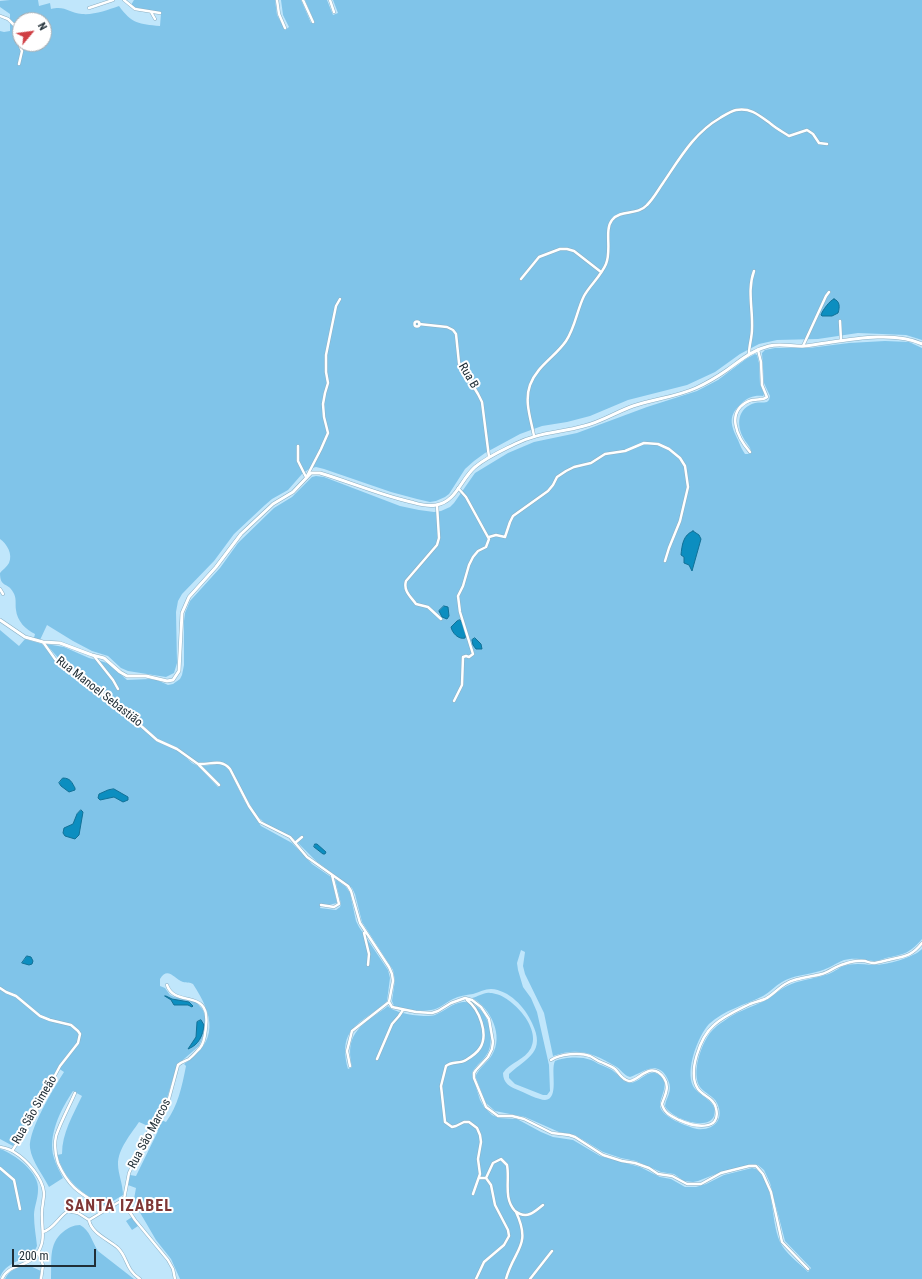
<!DOCTYPE html>
<meta charset="utf-8">
<style>
body{margin:0}
#map{position:relative;width:922px;height:1279px;overflow:hidden;background:#c0e6fb;font-family:"Roboto Condensed",sans-serif}
canvas{display:block}
.north{position:absolute;left:12px;top:12px;width:40px;height:40px;box-sizing:border-box;background:#fff;border:1px solid #a6abaf;border-radius:50%;rotate:61deg;font-size:11px;font-weight:700;line-height:16px;text-align:center;color:#202e36}
.north::after{content:'';display:block;margin:auto;width:14px;height:18px;background:#cf3f44;clip-path:polygon(50% 0,100% 100%,50% 72%,0 100%)}
.scale{position:absolute;left:12px;top:1249px;width:84px;height:18px;box-sizing:border-box;border:2px solid #202e36;border-top:0;padding-left:5px;font-size:12px;line-height:14px;white-space:nowrap;color:#202e36;-webkit-text-stroke:3px #fff;paint-order:stroke}
</style>
<div id="map">
<canvas width="922" height="1279"></canvas>
<div class="north">N</div>
<div class="scale">200 m</div>
</div>
<script>
const ctx = document.querySelector('canvas').getContext('2d');
ctx.lineJoin = 'round';
function paint(path, color) { ctx.fillStyle = color; ctx.fill(path, 'evenodd'); }
function trace(path, color, width, dash) { ctx.strokeStyle = color; ctx.lineWidth = width; ctx.lineCap = dash ? 'butt' : 'round'; ctx.setLineDash(dash || []); ctx.stroke(path); }
function write(font, color, halo, rows, align = 'center') {
  ctx.font = font + ' "Roboto Condensed",sans-serif'; ctx.lineWidth = 4; ctx.setLineDash([]); ctx.textBaseline = 'middle'; ctx.strokeStyle = halo; ctx.fillStyle = color; for (const [text, x, y, turn = 0] of rows) {
    ctx.save(); ctx.translate(x, y); ctx.rotate((+turn || 0) * Math.PI / 180); ctx.textAlign = isNaN(turn) ? turn : align; if (halo) ctx.strokeText(text, 0, 0); ctx.fillText(text, 0, 0); ctx.restore();
  }
}
const green = new Path2D(`
 M 10,0 L 38,0 L 39,6 L 50,3 L 51,9 C 65,5 69,13 82,14 C 95,15 107,10 119,6 C 132,24 139,24 160,26 L 161,13 L 134,7 L 131,5 L 134,0 L 275,0 L 277,15 L 285,30 L 289,27 L 283,15 L 281,0 L 301,0 L 311,23 L 314,21 L 305,0 L 327,0 L 333,15 L 338,13 L 333,0 L 922,0 L 922,340 L 906,335 L 858,333 L 818,339 L 777,340 L 759,344 L 740,354 L 715,372 L 687,385 L 628,400 L 590,416 L 567,422 L 542,426 L 520,434 L 485,453 L 474,461 L 465,469 L 449,494 L 445,497 L 436,501 L 430,502 L 417,499 L 391,492 L 324,469 L 316,467 L 309,469 L 302,474 L 288,490 L 272,499 L 265,505 L 234,534 L 214,561 L 182,594 L 178,601 L 176,612 L 177,663 L 174,673 L 166,677 L 128,671 L 121,668 L 108,656 L 92,651 L 73,641 L 47,625 L 40,640 L 34,638 L 35,634 C 26,630 17,621 16,610 C 15,604 17,598 13,592 C 8,582 0,588 0,573 C 2,570 7,567 9,563 C 13,554 7,544 0,539 L 0,31 L 4,32 L 10,31 L 10,14 L 0,7 L 0,1 ZM 20,20 L 44,20 L 44,44 L 20,44 Z
 M 885,341 L 909,342 L 922,348 L 922,939 C 909,954 904,954 886,958 C 882,959 878,961 874,961 C 862,960 857,957 844,960 C 836,963 828,969 820,971 C 807,975 793,975 782,982 C 775,986 770,992 763,996 C 745,1005 724,1010 709,1024 C 698,1036 685,1070 693,1086 C 699,1097 719,1101 714,1116 C 708,1132 670,1118 665,1106 C 666,1099 670,1094 670,1088 C 670,1083 668,1080 666,1076 C 656,1060 642,1073 630,1077 C 624,1076 621,1069 615,1066 C 594,1053 577,1047 553,1056 L 544,1013 L 525,974 L 523,966 L 525,952 L 521,950 L 517,963 L 518,970 L 523,987 L 531,998 L 537,1012 L 549,1065 L 550,1091 L 547,1095 L 543,1095 L 515,1084 L 509,1078 L 509,1074 C 528,1057 546,1052 532,1023 C 525,1007 509,990 491,989 C 485,989 479,992 473,994 C 466,995 459,996 453,999 C 445,1003 439,1009 431,1010 C 420,1012 405,1009 394,1006 L 392,1001 L 395,980 L 393,970 L 362,922 L 355,894 L 352,888 L 316,861 L 293,838 L 266,824 L 256,815 L 228,765 L 219,761 L 199,763 L 191,759 L 176,747 L 158,739 L 112,698 L 67,668 L 46,644 L 64,647 L 89,658 L 104,662 L 109,664 L 127,680 L 150,679 L 157,680 L 168,685 L 173,684 L 180,679 L 182,675 L 184,665 L 184,621 L 185,613 L 190,601 L 220,568 L 238,543 L 274,508 L 292,497 L 312,477 L 316,476 L 324,477 L 400,506 L 419,510 L 434,512 L 441,511 L 450,507 L 454,503 L 475,473 L 508,453 L 534,442 L 577,433 L 647,407 L 697,391 L 718,380 L 746,359 L 755,354 L 757,355 L 759,363 L 760,384 L 764,394 L 763,396 C 755,395 748,397 742,403 C 728,415 730,424 738,440 C 740,445 742,450 745,454 L 748,454 L 751,452 C 751,447 746,443 744,439 C 736,425 737,408 755,403 C 759,402 763,403 767,402 L 769,400 L 770,396 L 764,383 L 762,353 L 765,350 L 775,348 L 809,348 L 849,343 Z
 M 0,630 L 19,646 L 25,639 L 42,644 L 54,659 L 66,672 L 114,704 L 158,742 L 179,751 L 192,763 L 198,766 L 218,787 L 220,785 L 202,766 L 219,764 L 225,766 L 229,770 L 245,802 L 261,826 L 292,843 L 312,864 L 331,877 L 337,903 L 329,905 L 321,904 L 320,908 L 336,910 L 340,907 L 341,904 L 335,879 L 346,887 L 350,893 L 356,921 L 359,927 L 388,970 L 390,978 L 387,1001 C 361,1025 337,1026 348,1069 L 352,1067 C 344,1031 363,1025 388,1006 C 395,1014 426,1018 435,1015 C 445,1011 452,1003 463,1002 C 484,1001 494,1030 490,1046 C 488,1059 474,1065 472,1074 L 480,1100 L 484,1107 L 492,1115 L 499,1118 L 517,1119 L 541,1132 L 553,1137 L 573,1140 L 600,1156 L 640,1167 L 660,1177 L 671,1179 L 685,1187 L 696,1187 L 706,1184 L 724,1175 L 752,1168 L 756,1169 C 776,1187 770,1219 780,1242 C 785,1253 799,1263 808,1272 L 811,1268 L 785,1241 L 770,1183 L 764,1170 L 758,1165 L 752,1164 L 721,1172 L 698,1181 L 693,1182 L 684,1181 L 674,1174 L 661,1172 L 636,1161 L 621,1158 L 603,1152 L 575,1135 L 559,1132 L 525,1117 L 495,1111 L 486,1103 L 476,1078 L 476,1075 C 480,1067 488,1062 492,1055 C 504,1036 491,1008 472,998 C 478,997 484,992 490,993 C 510,993 542,1028 531,1048 C 525,1060 510,1062 503,1073 C 503,1083 510,1087 518,1090 C 525,1093 539,1100 545,1100 C 560,1099 550,1070 555,1061 C 564,1057 581,1056 591,1060 C 594,1061 598,1064 601,1065 C 605,1067 609,1068 612,1070 C 618,1074 621,1081 629,1083 C 640,1084 648,1067 659,1075 C 671,1084 660,1095 660,1106 C 661,1117 688,1127 697,1129 C 714,1131 725,1119 717,1103 C 714,1096 704,1093 700,1087 C 691,1073 701,1045 710,1033 C 714,1028 719,1024 724,1021 C 736,1012 749,1008 762,1002 C 772,998 778,990 787,986 C 799,980 813,979 825,975 C 831,974 836,970 841,967 C 852,963 861,964 871,965 C 884,966 913,958 922,949 L 922,1279 L 180,1279 L 171,1259 L 156,1240 L 135,1204 L 134,1199 L 136,1188 L 128,1185 L 130,1175 L 136,1176 L 158,1131 L 151,1127 L 159,1119 L 166,1122 C 178,1106 182,1086 186,1066 L 184,1064 C 219,1041 214,1016 193,984 C 190,982 187,983 183,982 C 174,979 168,966 160,979 L 160,986 L 165,988 L 170,995 L 174,997 L 196,1002 L 203,1010 L 206,1020 L 204,1034 L 199,1046 L 177,1065 L 164,1108 L 159,1114 L 153,1119 L 148,1126 L 139,1122 C 131,1134 118,1149 118,1164 C 118,1174 123,1184 123,1195 L 105,1206 C 81,1193 66,1182 57,1155 L 62,1154 C 62,1133 73,1115 82,1096 L 73,1091 C 61,1109 47,1136 54,1158 C 56,1165 60,1172 63,1178 L 49,1187 C 43,1175 32,1162 30,1148 C 28,1130 54,1088 64,1072 L 58,1068 L 37,1101 L 13,1146 L 0,1139 Z
 M 0,1149 C 15,1154 40,1173 38,1190 C 38,1199 34,1207 34,1215 C 34,1226 36,1236 37,1246 C 32,1261 8,1258 0,1277 Z
 M 132,1217 L 138,1226 L 132,1230 L 126,1221 Z
 M 80,1225 C 90,1230 92,1242 98,1251 L 134,1279 L 51,1279 C 52,1262 48,1244 63,1232 C 68,1228 73,1225 80,1225 Z
 M 28,1265 L 41,1271 L 39,1279 L 5,1279 C 8,1271 19,1266 28,1265 Z`);
const water = new Path2D(`
 M 834,299 C 840,301 840,307 838,313 L 832,316 L 822,316 L 821,315 C 822,311 830,300 834,299 Z
 M 693,531 L 699,535 L 701,539 L 692,571 L 689,565 L 684,563 L 684,557 L 681,555 C 682,545 683,535 693,531 Z
 M 444,606 L 448,607 L 449,616 L 447,619 L 442,617 L 439,611 Z
 M 460,620 C 464,624 467,632 465,638 C 459,640 452,633 451,627 L 457,621 Z
 M 475,638 L 481,644 L 482,649 L 476,649 L 473,645 L 472,640 Z
 M 63,778 C 71,778 72,783 75,788 L 75,790 L 69,792 L 61,786 L 59,783 Z
 M 114,789 L 128,797 L 128,800 L 123,802 L 114,797 L 100,800 L 98,798 L 99,794 L 108,790 Z
 M 81,810 L 83,812 L 79,835 L 75,839 L 65,836 L 63,833 L 64,828 L 73,824 L 77,814 Z
 M 315,844 L 317,844 L 326,852 L 325,854 L 323,854 L 314,847 Z
 M 27,956 L 31,957 L 33,961 L 32,964 L 29,965 L 22,963 Z
 M 165,996 L 166,996 L 172,999 L 189,1002 L 193,1006 L 192,1007 L 188,1005 L 174,1005 L 171,1000 Z
 M 201,1020 L 204,1025 C 203,1035 199,1045 188,1049 L 196,1037 L 197,1022 Z`);
const minor = new Path2D(`
 M 124,0 L 135,9 L 160,13
 M 277,0 L 279,14 L 285,28
 M 303,0 L 313,22
 M 330,0 L 334,12
 M 89,8 L 113,0
 M 151,12 L 155,19
 M 0,16 L 8,19 L 15,26 L 17,39 L 22,51 L 19,64
 M 24,20 L 28,19
 M 15,24 L 20,21
 M 521,279 L 539,257 L 560,249 L 567,249 L 574,251 L 601,272
 M 840,321 L 841,340
 M414.5 324a2.5 2.5 0 1 1 5 0a2.5 2.5 0 1 1-5 0Z
 M 419,324 L 447,327 L 453,330 L 456,334 L 459,363 L 478,394 L 482,402 L 489,457
 M 803,346 L 826,296 L 829,292
 M 749,354 C 749,345 752,338 752,329 C 753,309 747,290 754,271
 M 534,436 C 531,419 524,402 530,385 C 537,366 555,357 566,341 C 575,328 577,310 584,296 C 590,285 601,276 606,264 C 612,250 604,230 612,220 C 621,209 637,216 647,205 C 654,198 658,190 663,183 C 680,158 694,133 720,118 C 725,115 731,111 736,110 C 751,107 760,116 771,124 C 777,129 783,132 789,136 L 807,130 L 813,134 L 819,143 L 827,144
 M 298,446 L 298,461 L 306,477
 M 750,452 C 737,437 725,412 749,401 C 755,398 763,401 767,397 L 762,385 L 761,362 L 758,350
 M 306,478 L 321,449 L 328,433 L 324,417 L 323,404 L 325,393 L 328,383 L 326,372 L 326,355 L 336,306 L 340,299
 M 437,505 L 439,538 L 437,545 L 406,581 C 403,591 411,597 416,604 L 428,607 L 441,619
 M 489,537 L 496,535 L 505,537 L 510,522 L 513,516 L 548,491 L 553,485 L 557,477 L 566,471 L 574,467 L 591,463 L 605,454 L 625,451 L 644,443 L 658,444 L 669,449 L 680,458 L 685,466 L 688,487 L 680,521 L 669,548 L 665,561
 M 0,589 L 3,594
 M 43,642 L 55,659 L 64,668 L 114,702 L 157,740 L 177,749 L 198,764 C 210,765 221,758 230,769 L 249,806 L 260,822 L 290,837 L 307,857 L 348,886 L 351,891 L 360,923 L 389,967 L 392,974 L 393,981 L 389,1002 L 392,1007 L 416,1012 L 432,1013 L 438,1011 L 451,1003 L 465,998 L 472,1000 L 481,1007 L 489,1019 L 493,1042 L 492,1049 L 488,1057 L 476,1070 L 474,1073 L 474,1078 L 486,1107 L 498,1116 L 512,1116 L 524,1119 L 552,1133 L 569,1135 L 575,1137 L 603,1155 L 622,1161 L 635,1163 L 649,1168 L 658,1174 L 672,1176 L 687,1184 L 701,1184 L 721,1173 L 749,1166 L 756,1166 L 763,1174 L 771,1192 L 782,1242 L 808,1269
 M 94,656 L 113,680 L 118,689
 M 454,701 L 462,685 L 463,657 L 466,656 L 469,657 L 473,654 L 460,612 L 458,596 L 463,586 L 469,565 L 473,557 L 478,551 L 486,547 L 489,539 L 466,497 L 458,488
 M 199,765 L 219,785
 M 295,843 L 302,837
 M 321,905 L 334,907 L 339,904 L 332,875
 M 364,933 L 369,954 L 368,965
 M 167,985 C 175,1009 211,986 206,1027 C 205,1034 205,1042 200,1048 C 197,1051 193,1056 189,1059 C 185,1061 181,1062 178,1065 L 167,1106 L 162,1114 L 152,1124 L 129,1173 L 124,1199 L 129,1211 L 135,1220 L 168,1260 L 173,1269 L 175,1279
 M 0,988 L 6,992 L 16,996 L 40,1016 L 50,1020 L 71,1025 L 78,1031 L 80,1034 L 78,1043 L 60,1066 L 27,1128 L 12,1151
 M 467,1000 C 479,1009 489,1034 480,1048 C 477,1053 471,1057 466,1060 C 460,1064 452,1061 446,1066 L 441,1086 L 445,1122 L 452,1127 L 456,1126 L 464,1122 L 469,1122 L 477,1128 L 480,1135 L 481,1142 L 478,1159 L 480,1174 L 473,1194
 M 377,1059 L 392,1024 L 399,1016 L 403,1010
 M 551,1060 C 560,1054 580,1052 590,1056 C 594,1058 597,1061 601,1062 C 605,1064 611,1066 615,1069 C 619,1073 622,1080 629,1081 C 638,1082 651,1059 664,1078 C 670,1087 665,1095 662,1104 C 664,1113 671,1116 679,1120 C 692,1126 722,1133 716,1108 C 714,1098 704,1097 698,1089 C 687,1073 700,1037 714,1025 C 724,1016 738,1010 750,1004 C 755,1002 760,1001 765,999 C 773,995 779,987 787,983 C 797,977 811,977 822,974 C 829,972 836,966 844,964 C 850,962 858,960 865,961 C 868,962 870,963 873,963 C 878,963 883,961 888,960 C 904,956 911,957 922,943
 M 350,1066 L 347,1051 L 352,1031 L 389,1002
 M 75,1093 C 69,1107 61,1121 56,1136 C 54,1146 55,1154 58,1163 C 70,1190 82,1194 106,1209
 M 0,1147 C 5,1148 10,1149 14,1152 C 27,1160 43,1178 44,1193 C 44,1201 41,1209 42,1217 C 42,1232 46,1242 36,1255 C 27,1268 9,1263 2,1279
 M 0,1168 L 14,1180 L 20,1209
 M 479,1178 L 486,1178 L 493,1163 L 501,1159 L 507,1165 C 510,1180 503,1198 515,1211 C 519,1214 525,1216 530,1214 C 535,1212 539,1208 543,1205
 M 89,1220 C 91,1233 109,1240 118,1248 C 128,1258 125,1269 140,1279
 M 89,1220 L 124,1199
 M 43,1232 C 54,1229 59,1216 68,1211 L 78,1213 L 89,1220
 M 38,1252 L 43,1265 L 41,1279
 M 476,1279 L 484,1262 L 504,1245 L 509,1236 L 508,1230 L 495,1205 L 491,1185 L 486,1178
 M 506,1279 C 514,1249 532,1246 516,1212
 M 530,1279 L 552,1251`);
const tertiary = new Path2D(`
 M 0,620 L 25,637 L 43,642 L 60,643 L 92,655 L 104,658 L 120,672 L 127,676 L 146,676 L 167,681 L 173,680 L 179,671 L 182,613 L 189,597 L 216,567 L 241,534 L 273,504 L 293,492 L 311,473 L 320,473 C 350,482 380,495 411,502 C 419,504 428,507 436,505 C 456,502 461,479 475,467 C 487,457 501,451 515,444 C 539,432 559,433 584,426 C 601,422 616,412 633,406 C 654,399 676,397 696,388 C 707,383 717,377 727,370 C 741,360 752,350 769,346 C 781,343 794,347 805,346 C 839,342 891,329 922,344`);
const streetNames = [
 ["Rua B",468,376,60],
 ["Rua Manoel Sebastião",99,692,38],
 ["Rua São Simeão",35,1110,-60],
 ["Rua São Marcos",150,1134,-62]
];
const districtNames = [
 ["SANTA IZABEL",119,1207]
];
paint(green, '#80c4e9');
paint(water, '#0c8ec0');
trace(water, '#127197', 1);
trace(minor, '#8bafc3', 3.5);
trace(tertiary, '#8bafc3', 4);
trace(minor, '#fff', 2.5);
trace(tertiary, '#fff', 3);
write('12px', '#202e36', '#fff', streetNames);
ctx.letterSpacing = '1px';
write('bold 16px', '#7e3736', '#fff', districtNames);
ctx.letterSpacing = '0px';
</script>
